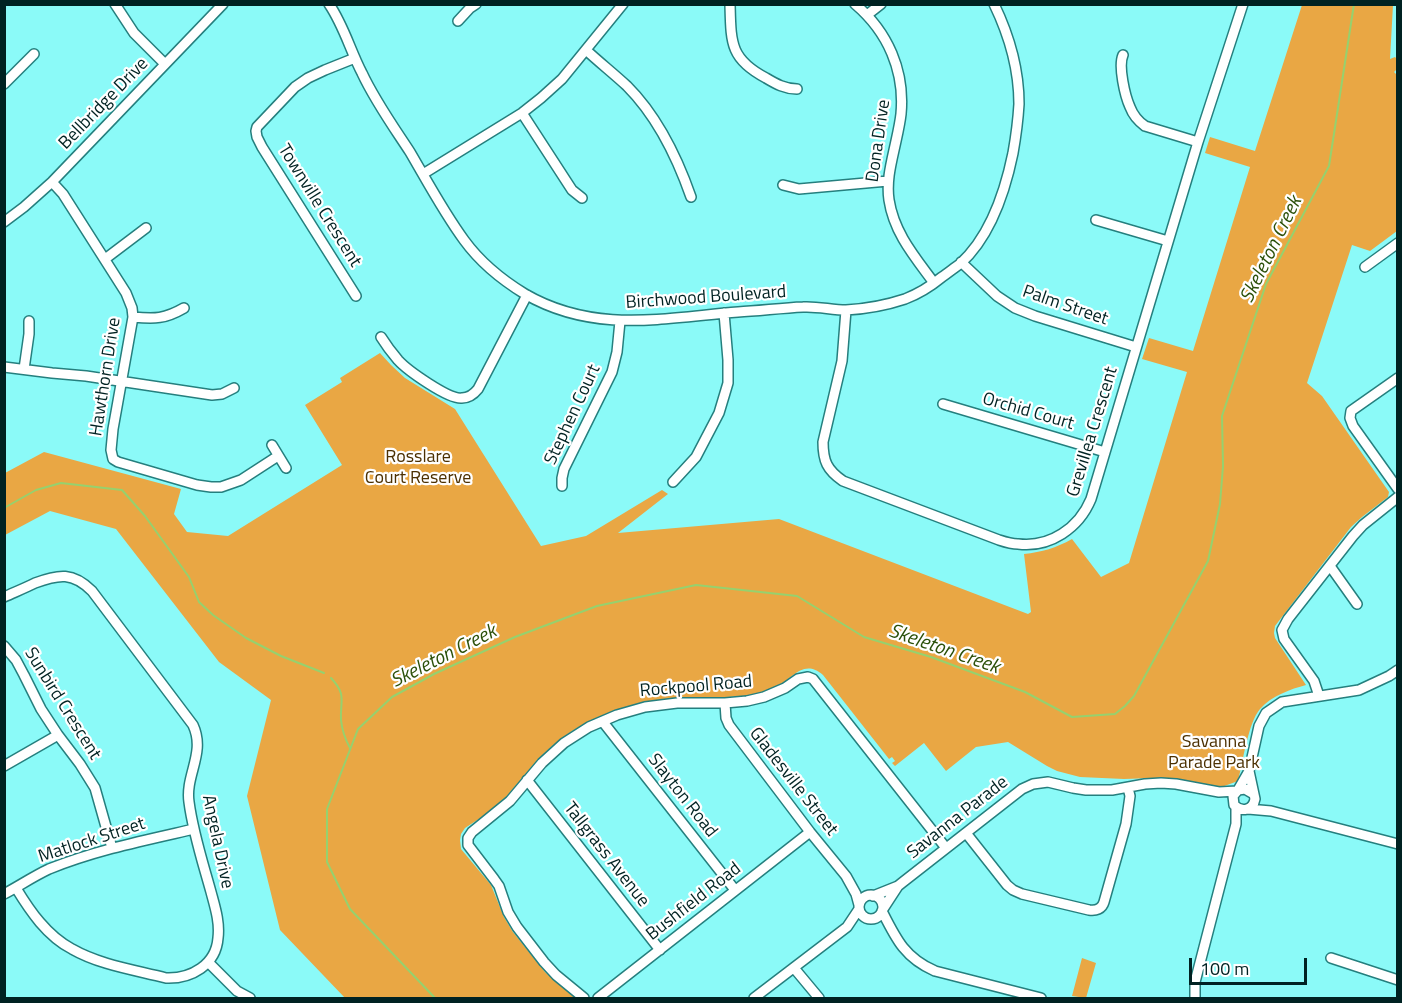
<!DOCTYPE html>
<style>
body{margin:0}
#map{position:relative;width:1402px;height:1003px;overflow:hidden;background:#8bfaf8;font-family:"Titillium Web",sans-serif}
canvas{display:block}
.frame{position:absolute;inset:0;border:6px solid #022;pointer-events:none}
.scale{position:absolute;left:1189px;top:958px;width:118px;height:27px;box-sizing:border-box;border:3px solid #022;border-top:0;padding-left:8px;font-size:18px;line-height:21px;white-space:nowrap;color:#022;-webkit-text-stroke:4px #fff;paint-order:stroke}
</style>
<div id="map">
<canvas width="1402" height="1003"></canvas>
<div class="frame"></div>
<div class="scale">100 m</div>
</div>
<script>
const ctx = document.querySelector('canvas').getContext('2d');
ctx.lineJoin = 'round';
function paint(path, color) { ctx.fillStyle = color; ctx.fill(path, 'evenodd'); }
function trace(path, color, width, dash) { ctx.strokeStyle = color; ctx.lineWidth = width; ctx.lineCap = dash ? 'butt' : 'round'; ctx.setLineDash(dash || []); ctx.stroke(path); }
function write(font, color, halo, rows, align = 'center') {
  ctx.font = font + ' "Titillium Web",sans-serif'; ctx.lineWidth = 4.5; ctx.setLineDash([]); ctx.textBaseline = 'middle'; ctx.strokeStyle = halo; ctx.fillStyle = color; for (const [text, x, y, turn = 0] of rows) {
    ctx.save(); ctx.translate(x, y); ctx.rotate((+turn || 0) * Math.PI / 180); ctx.textAlign = isNaN(turn) ? turn : align; if (halo) ctx.strokeText(text, 0, 0); ctx.fillText(text, 0, 0); ctx.restore();
  }
}
const green = new Path2D(`
 M 1302,5 L 1393,5 L 1390,59 L 1395,57 L 1398,60 L 1397,69 L 1394,72 L 1398,76 L 1397,231 L 1370,251 L 1352,245 L 1307,383 L 1322,396 L 1389,492 L 1388,497 L 1362,517 L 1351,527 L 1275,626 L 1274,633 L 1275,638 L 1306,685 C 1291,689 1271,696 1260,709 C 1248,723 1243,762 1238,781 L 1219,788 L 1154,778 L 1124,779 L 1080,777 L 1057,771 L 1047,766 L 1008,742 L 976,747 L 946,771 L 924,743 L 895,766 L 892,763 L 895,761 L 892,757 L 889,759 L 823,675 C 803,658 793,679 776,687 C 767,692 758,694 748,696 L 663,700 L 641,703 L 622,708 L 592,720 L 572,731 L 552,746 L 538,759 L 507,796 L 485,815 L 465,828 L 461,834 L 460,840 L 461,849 L 491,885 L 504,917 L 513,932 L 545,972 L 575,998 L 345,998 L 280,930 L 247,796 L 271,700 L 219,662 L 116,529 L 50,511 L 5,535 L 5,473 L 44,452 L 181,489 L 174,514 L 187,532 L 228,536 L 342,465 L 305,405 L 342,382 L 340,378 L 380,353 L 391,365 L 405,378 L 455,409 L 541,546 L 586,536 L 662,490 L 668,494 L 618,533 L 779,519 L 1028,614 L 1031,612 L 1024,554 C 1042,552 1056,548 1072,539 L 1101,577 L 1129,563 L 1187,372 L 1142,359 L 1149,338 L 1193,351 L 1250,167 L 1205,153 L 1210,137 L 1255,151 Z
 M 1082,958 L 1096,963 L 1086,998 L 1072,996 Z`);
const stream = new Path2D(`
 M 4,508 L 36,490 L 61,483 L 122,490 L 145,516 L 189,577 L 199,602 L 213,615 L 246,638 L 281,656 L 324,673
 M 331,678 C 347,695 340,700 341,720 C 342,730 345,739 350,748
 M 435,998 L 350,909 L 327,862 L 327,809 L 358,729 L 392,697 L 434,674 L 515,637 L 597,606 L 696,585 L 797,596 L 864,637 L 931,657 L 1025,692 L 1072,717 L 1115,714 L 1125,706 L 1134,696 L 1208,561 L 1220,504 L 1223,466 L 1222,416 L 1266,284 L 1329,166 L 1354,4`);
const minor = new Path2D(`
 M 115,4 L 134,33 L 165,64
 M 329,4 C 344,26 350,50 362,73 C 375,101 393,126 410,152 C 427,181 444,213 464,240 C 480,262 502,280 525,294 C 594,334 663,318 738,312 C 759,311 781,308 803,307 C 817,306 832,310 846,310 C 865,309 887,305 905,299 C 918,294 931,286 942,277 C 948,273 954,268 960,264 C 991,236 1005,192 1013,153 C 1016,136 1018,121 1019,104 C 1019,70 1009,35 994,4
 M 730,4 C 731,43 730,59 766,78 C 776,84 785,89 797,89
 M 855,4 C 888,32 905,71 901,114 C 900,123 898,132 896,141 C 892,160 886,180 889,200 C 894,233 915,257 934,283
 M 867,15 L 881,4
 M 458,21 L 470,8 L 476,4
 M 586,50 C 599,62 614,74 627,86 C 658,117 677,157 691,197
 M 1123,55 C 1118,66 1125,96 1130,107 C 1133,115 1138,121 1145,126 L 1198,142
 M 355,58 L 325,70 L 308,78 L 295,87 L 257,127 L 256,131 L 257,137 L 262,147 L 356,296
 M 4,84 L 34,54
 M 522,113 L 572,190 L 582,198
 M 423,174 L 522,113 L 541,98 L 562,79 L 623,4
 M 52,182 L 63,194 L 126,293 L 132,308 L 133,317 L 113,429 L 111,450 L 113,459 L 118,462 L 197,485 L 211,487 L 221,487 L 241,480 L 278,456
 M 783,185 L 799,189 L 888,181
 M 1096,220 L 1168,241
 M 4,222 L 24,207 L 52,182 L 223,4
 M 105,259 L 146,228
 M 961,262 L 997,296 L 1015,308 L 1035,316 L 1136,347
 M 1365,267 L 1398,243
 M 846,310 L 842,361 L 823,442 C 823,461 827,470 843,481 L 999,540 C 1005,542 1011,544 1018,544 C 1050,548 1079,528 1091,499 L 1198,142 L 1243,4
 M 133,317 C 155,319 165,319 184,308
 M 381,337 C 386,345 392,353 398,360 C 407,370 449,400 462,398 C 469,398 474,394 478,389 L 527,295
 M 4,367 L 52,373 L 86,376 L 212,395 L 222,394 L 234,388
 M 24,369 L 29,334 L 29,321
 M 1398,378 L 1351,411 L 1350,418 L 1353,426 L 1398,489
 M 943,404 L 1105,452
 M 272,445 L 286,468
 M 673,482 L 696,457 L 719,413 L 728,383 L 728,360 L 724,313
 M 562,486 L 562,478 L 564,469 L 612,372 L 617,352 L 620,321
 M 1330,566 L 1357,604
 M 4,597 C 15,592 25,588 35,583 C 59,574 73,572 92,591 L 193,725 C 206,753 185,775 189,802 C 193,833 203,863 211,892 C 215,907 220,922 218,938 C 216,965 191,979 166,978 C 135,970 100,965 72,949 C 47,936 30,911 16,888
 M 4,646 L 16,660 L 24,675 L 41,709 L 58,735 L 80,764 L 95,788 L 112,848
 M 1319,696 L 1314,681 L 1284,639 L 1282,630 L 1288,619 L 1353,536 L 1363,525 L 1398,497
 M 725,703 L 726,718 L 729,725 L 810,832 L 846,876 L 856,894 L 859,905
 M 603,722 L 735,890
 M 4,766 L 58,735
 M 1249,771 L 1255,799 C 1253,810 1242,813 1234,805 L 1233,796 L 1238,790 L 1245,789 L 1252,793
 M 527,780 L 660,950
 M 1238,790 L 1249,771 L 1259,726 L 1266,713 L 1282,702 L 1359,690 L 1389,676 L 1398,670
 M 1248,809 L 1271,811 L 1398,844
 M 966,833 L 1007,885 L 1013,890 L 1022,894 L 1089,910 C 1096,911 1102,909 1104,902 L 1126,824 L 1130,796 L 1128,788
 M 4,894 C 19,886 34,876 49,869 C 96,850 146,840 194,829
 M859 907a12 12 0 1 1 24 0a12 12 0 1 1-24 0Z
 M 873,896 L 898,886
 M 883,909 L 898,886 L 903,882 L 1022,789 L 1033,784 L 1048,782 L 1073,788 L 1086,790 L 1112,790 L 1145,784 L 1161,783 L 1176,784 L 1219,792 L 1237,791
 M 882,911 C 896,939 905,958 935,971 L 1041,998
 M 1331,958 L 1398,980
 M 209,963 L 237,991 L 250,998
 M 794,968 L 819,998
 M 584,998 L 556,975 L 544,962 L 517,927 L 508,912 L 499,886 L 494,879 L 468,845 L 468,838 L 472,832 L 510,801 L 542,763 L 564,743 L 589,727 L 617,715 L 645,707 L 677,703 L 725,703 L 747,701 L 764,697 L 785,688 L 798,679 L 808,677 L 813,679 L 946,848
 M 598,998 L 810,832
 M 754,998 L 847,927 L 859,909
 M 1195,998 L 1195,982 L 1236,824 L 1236,807`);
const streetNames = [
 ["Bellbridge Drive",104,104,-46],
 ["Dona Drive",879,141,-82],
 ["Townville Crescent",319,206,58],
 ["Birchwood Boulevard",706,298,-4],
 ["Palm Street",1065,306,19],
 ["Hawthorn Drive",106,377,-81],
 ["Orchid Court",1028,412,16],
 ["Stephen Court",573,415,-65],
 ["Grevillea Crescent",1093,432,-73],
 ["Rockpool Road",696,687,-5],
 ["Sunbird Crescent",62,704,58],
 ["Gladesville Street",793,782,52],
 ["Slayton Road",682,796,52],
 ["Savanna Parade",958,818,-38],
 ["Matlock Street",92,841,-18],
 ["Angela Drive",217,842,78],
 ["Tallgrass Avenue",606,855,52],
 ["Bushfield Road",694,902,-38]
];
const parkNames = [
 ["Rosslare",418,458],
 ["Court Reserve",418,479],
 ["Savanna",1214,743],
 ["Parade Park",1214,764]
];
const waterNames = [
 ["Skeleton Creek",1272,250,-64],
 ["Skeleton Creek",944,650,19],
 ["Skeleton Creek",444,657,-27]
];
paint(green, '#e9a744');
trace(stream, '#96d16e', 2);
trace(minor, '#257f7e', 12);
trace(minor, '#fff', 9);
write('18px', '#022', '#fff', streetNames);
write('18px', '#4c3002', '#fff', parkNames);
write('italic 20px', '#2b5009', '#fff', waterNames);
</script>
